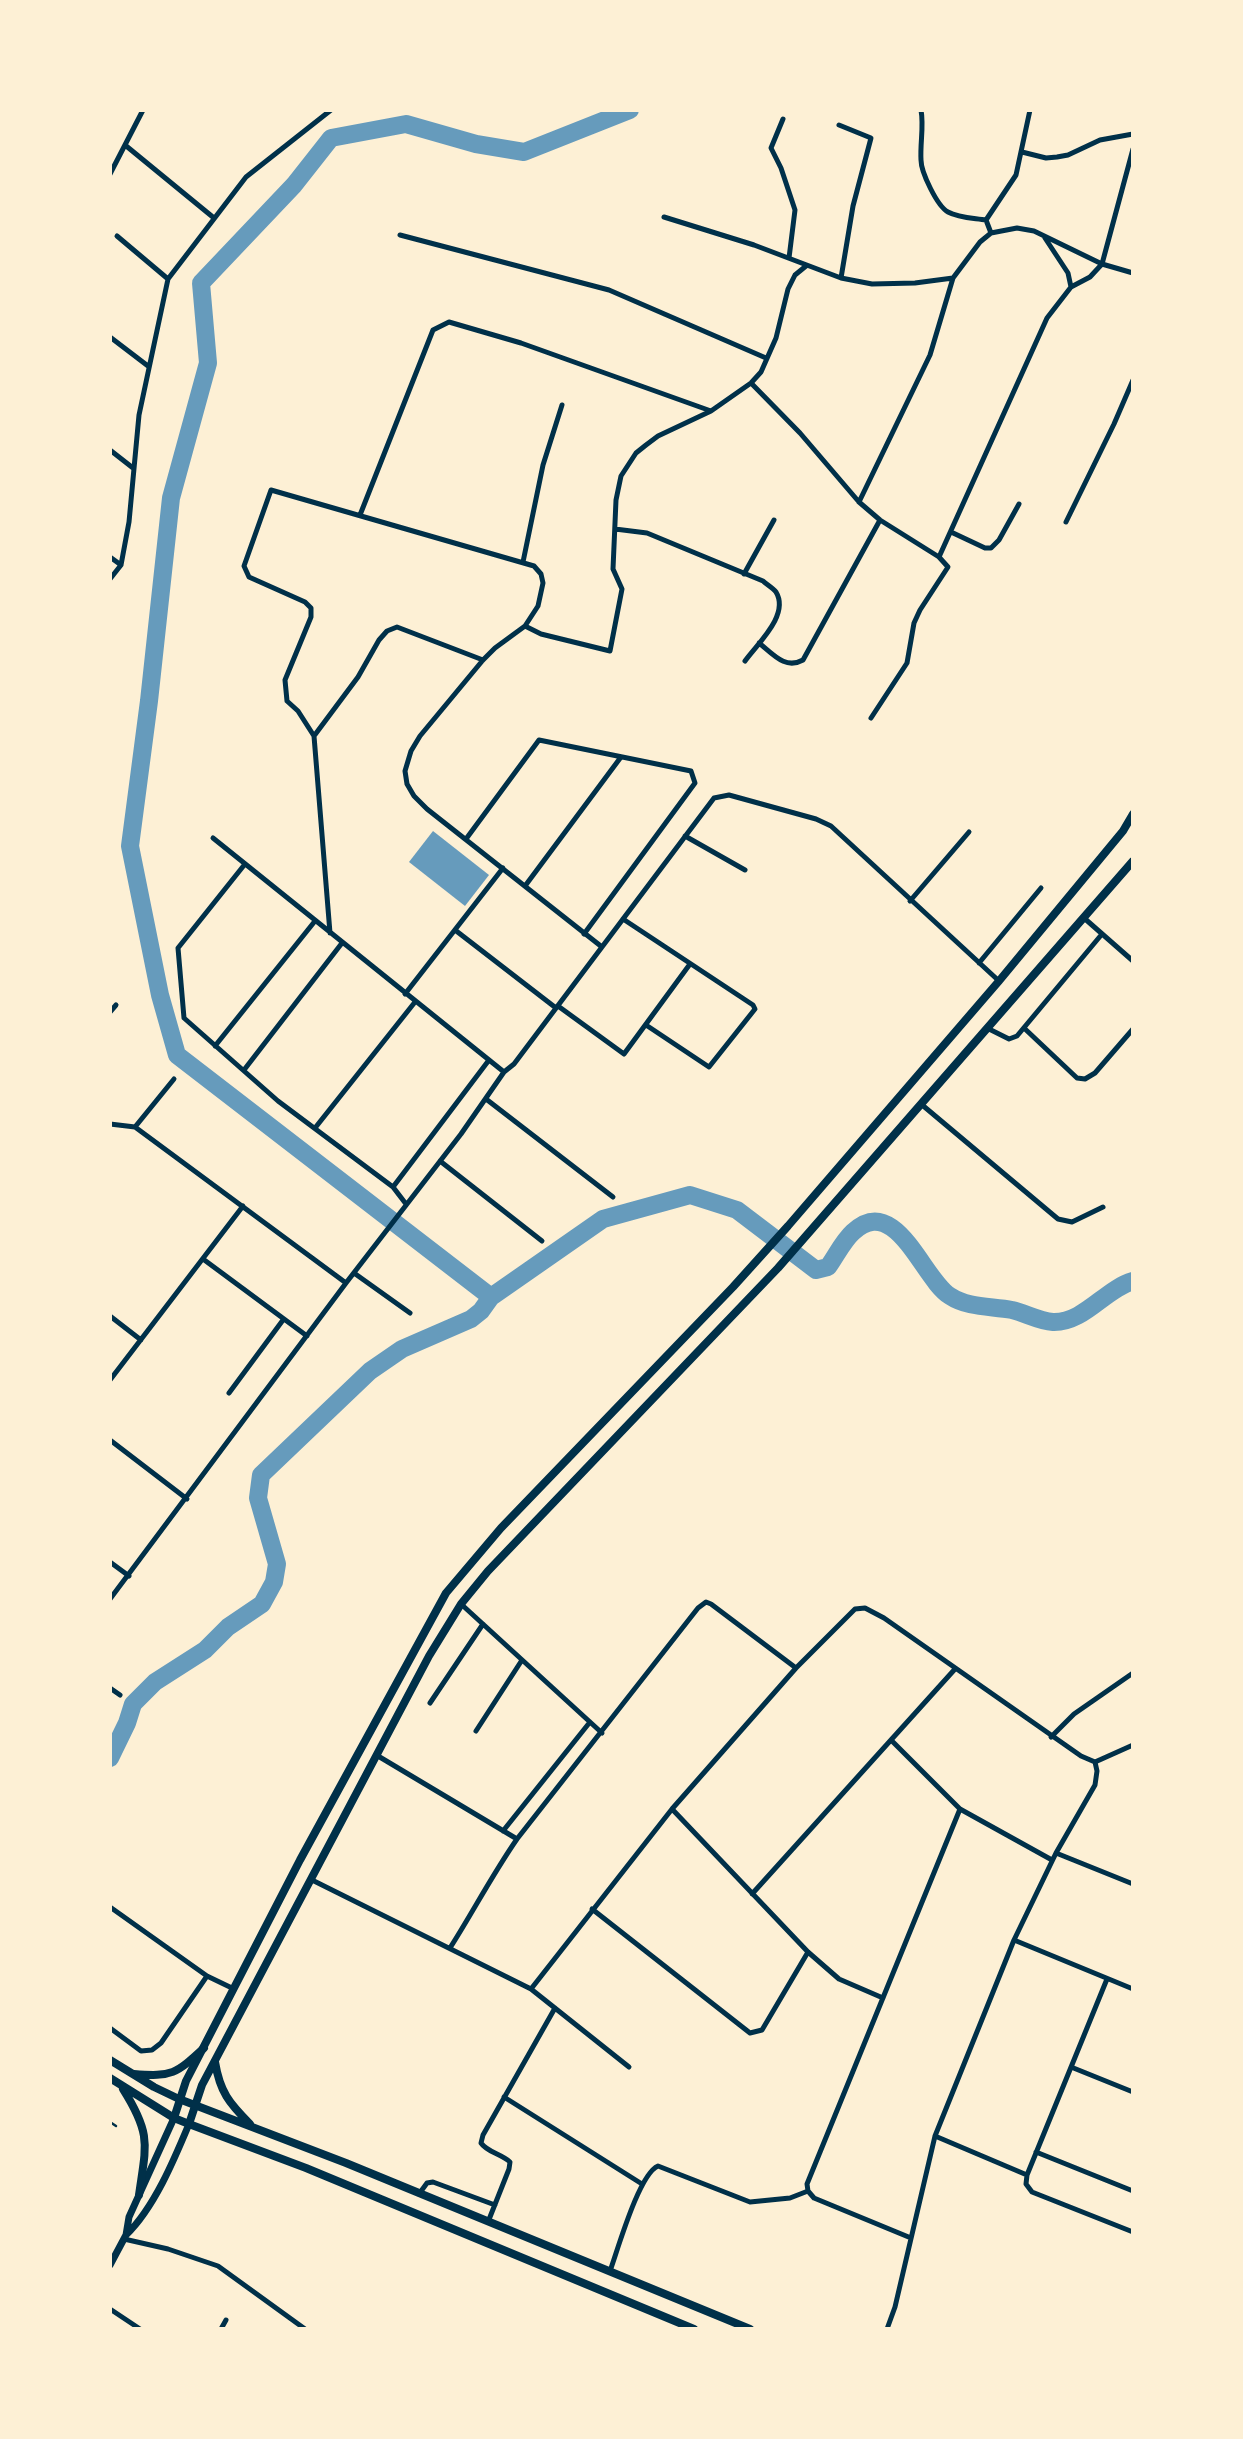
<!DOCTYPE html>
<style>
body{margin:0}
#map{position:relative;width:1243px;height:2439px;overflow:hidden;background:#fdf0d5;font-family:Mulish,sans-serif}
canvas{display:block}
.frame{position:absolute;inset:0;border:112px solid #fdf0d5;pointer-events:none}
</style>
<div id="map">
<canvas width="1243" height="2439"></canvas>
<div class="frame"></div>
</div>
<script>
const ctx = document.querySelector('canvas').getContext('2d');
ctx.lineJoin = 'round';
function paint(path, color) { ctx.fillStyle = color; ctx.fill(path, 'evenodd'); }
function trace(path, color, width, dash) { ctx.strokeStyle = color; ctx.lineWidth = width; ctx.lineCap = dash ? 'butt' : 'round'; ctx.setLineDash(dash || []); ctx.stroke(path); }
const water = new Path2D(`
 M 433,831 L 489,875 L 465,906 L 409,862 Z`);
const river = new Path2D(`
 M 491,1297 L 177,1055 L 160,995 L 130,846 L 149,701 L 171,498 L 208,363 L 201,283 L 294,185 L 331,138 L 406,124 L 476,144 L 524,152 L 630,110
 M 110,1758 L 127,1723 L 133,1704 L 155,1682 L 205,1650 L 228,1627 L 262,1604 L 274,1582 L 277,1564 L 258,1498 L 261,1475 L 370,1371 L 402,1349 L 471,1319 L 481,1311 L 491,1297 L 603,1219 L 690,1195 L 737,1210 L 816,1270 L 828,1267 C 836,1256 843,1241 853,1232 C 896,1192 923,1280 950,1296 C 968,1308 991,1306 1012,1310 C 1025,1313 1039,1321 1053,1322 C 1084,1323 1105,1289 1133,1281`);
const service = new Path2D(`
 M 110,2122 L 116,2126`);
const minor = new Path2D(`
 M 921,110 C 924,126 920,143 921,160 C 921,172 937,206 948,212 C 959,218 974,218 986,220
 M 783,119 L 771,148 L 781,168 L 795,210 L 789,258
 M 839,125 L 871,138 L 853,206 L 841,278
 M 125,145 L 214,218
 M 1022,152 L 1046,158 L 1057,157 L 1068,155 L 1100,140 L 1133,134
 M 110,174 L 143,110
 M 664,217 L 754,245 L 841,278 L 872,284 L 915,283 L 953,278
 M 991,233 L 986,220 L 1016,175 L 1030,110
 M 400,235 L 609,290 L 766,358
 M 117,236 L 168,279
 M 1045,238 L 1068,273 L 1071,287
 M 110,337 L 148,366
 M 751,383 L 800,433 L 859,502 L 880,520 L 939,557 L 948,567 L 920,610 L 914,623 L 907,663 L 871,718
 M 110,450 L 133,468
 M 859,502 L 930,355 L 953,278 L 980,242 L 991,233 L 1017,228 L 1034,231 L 1102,264 L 1133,273
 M 360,515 L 433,330 L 449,322 L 521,343 L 711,411
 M 1066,522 L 1114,424 L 1133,380
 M 615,529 L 647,533 L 763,581 C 766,584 773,588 776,592 C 790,615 757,644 745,661
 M 951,532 L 985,548 L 991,548 L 999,540 L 1019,504
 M 110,557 L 121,565
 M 939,557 L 1047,318 L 1071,287 L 1090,277 L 1102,264 L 1133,149
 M 523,562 L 543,465 L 562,405
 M 744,574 L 774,520
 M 110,579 L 121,565 L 129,522 L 139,415 L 168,279 L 246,177 L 331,110
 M 525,626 L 541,634 L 610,651 L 622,589 L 613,569 L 616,500 L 621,476 L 636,453 L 646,445 L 658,436 L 711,411 L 751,383 L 761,372 L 776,338 L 788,289 L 795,275 L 806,266
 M 759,643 C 773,654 785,670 803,660 L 880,520
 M 314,736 L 298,711 L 287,701 L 285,680 L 311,617 L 311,608 L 305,602 L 249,577 L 244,566 L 271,490 L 534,566 L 541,574 L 543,583 L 538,606 L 525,626 L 495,648 L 483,660 L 420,736 L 411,751 L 405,771 L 407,784 L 414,796 L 427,809 L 602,947
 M 685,836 L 745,870
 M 213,838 L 504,1072
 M 466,839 L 539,740 L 691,771 L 695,783 L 584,934
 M 245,864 L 178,948 L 184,1018 L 278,1101 L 393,1187 L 406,1204
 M 525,886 L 621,757
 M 910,901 L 969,832
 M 1084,918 L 1133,961
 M 623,919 L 753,1005 L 755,1009 L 709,1067 L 646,1025
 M 455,930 L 556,1008
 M 330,933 L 314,736 L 358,677 L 379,640 L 387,631 L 397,627 L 483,660
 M 979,963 L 1041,888
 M 405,994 L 503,868
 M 558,1006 L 624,1054 L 690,964
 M 110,1012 L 116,1005
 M 987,1028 L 1009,1039 L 1017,1036 L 1102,934
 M 1024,1028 L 1077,1078 L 1085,1079 L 1095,1073 L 1133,1029
 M 215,1046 L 315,921
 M 244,1070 L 342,943
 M 486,1099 L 613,1197
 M 921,1104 L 1058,1219 L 1072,1222 L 1103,1207
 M 110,1124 L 135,1127 L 346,1283
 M 135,1127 L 174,1079
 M 315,1128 L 415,1002
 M 440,1161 L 542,1241
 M 393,1187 L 489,1060
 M 203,1259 L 307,1336
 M 354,1273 L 410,1313
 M 110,1316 L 141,1340
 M 110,1380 L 243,1206
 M 229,1393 L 283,1320
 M 110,1440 L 187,1499
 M 110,1562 L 129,1576
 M 110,1599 L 346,1283 L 461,1134 L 504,1072 L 514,1064 L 714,798 L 729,795 L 816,819 L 831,826 L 999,981
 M 461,1604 L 602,1733
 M 110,1688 L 120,1695
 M 430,1703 L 483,1624
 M 476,1731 L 522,1660
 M 1051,1737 L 1074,1714 L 1133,1673
 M 891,1740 L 960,1809 L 1052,1860
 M 378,1756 L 517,1839
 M 672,1809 L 808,1952 L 839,1979 L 883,1998
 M 503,1831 L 590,1722
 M 1056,1853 L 1133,1884
 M 312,1880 L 531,1989 L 629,2067
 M 752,1894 L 955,1669
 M 110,1907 L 207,1976 L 234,1989
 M 592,1909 L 750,2033 L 762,2030 L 808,1952
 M 1014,1940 L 1133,1989
 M 450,1948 C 473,1912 492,1875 517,1839 L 698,1608 L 706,1602 L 711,1604 L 796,1668
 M 531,1989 L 672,1809 L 796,1668 L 855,1609 L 865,1608 L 884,1618 L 1081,1756 L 1095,1762 L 1133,1745
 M 110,2028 L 141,2051 L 152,2050 L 161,2043 L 207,1976
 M 1071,2067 L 1133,2092
 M 504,2097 L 642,2184
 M 935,2136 L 1027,2175 L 1026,2184 L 1032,2192 L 1133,2232
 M 1036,2152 L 1133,2191
 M 1027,2175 L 1107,1979
 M 419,2194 L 427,2183 L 433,2182 L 495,2205
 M 488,2222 L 509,2169 L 510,2162 C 501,2154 487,2152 481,2143 L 483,2135 L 555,2008
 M 911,2238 L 814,2198 L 808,2191 L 807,2184 L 960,1809
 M 124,2239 L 168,2249 L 218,2266 L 305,2329
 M 610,2271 C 618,2249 639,2174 658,2166 L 750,2202 L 790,2198 L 808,2191
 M 110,2309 L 140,2329
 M 221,2329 L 226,2320
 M 887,2329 L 895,2307 L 935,2136 L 1014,1940 L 1056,1853 L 1095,1785 L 1097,1771 L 1095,1762`);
const secondary = new Path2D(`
 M 126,2235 C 154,2208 174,2160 189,2124
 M 110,2265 L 126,2235 L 129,2217 L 174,2118`);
const primary = new Path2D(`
 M 174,2118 L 186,2081 L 300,1860 L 446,1593 L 501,1528 L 733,1287 L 788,1226 L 999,981 L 1123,831 L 1133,814
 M 189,2124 L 202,2085 L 429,1656 L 461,1604 L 488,1571 L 778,1268 L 1133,861`);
const trunk = new Path2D(`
 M 110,2060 L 154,2087 L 179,2099 L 346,2163 L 750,2329
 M 215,2062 C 220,2092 229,2103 250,2124
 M 134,2074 C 172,2077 176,2074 204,2048
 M 110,2078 L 174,2118 L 189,2124 L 306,2168 L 694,2329
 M 123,2089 C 152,2135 146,2145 139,2195`);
paint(water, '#669bbc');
trace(river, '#669bbc', 18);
trace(service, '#003049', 2.5);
trace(minor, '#003049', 5);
trace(secondary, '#003049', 7);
trace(primary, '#003049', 8);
trace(trunk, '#003049', 8);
</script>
